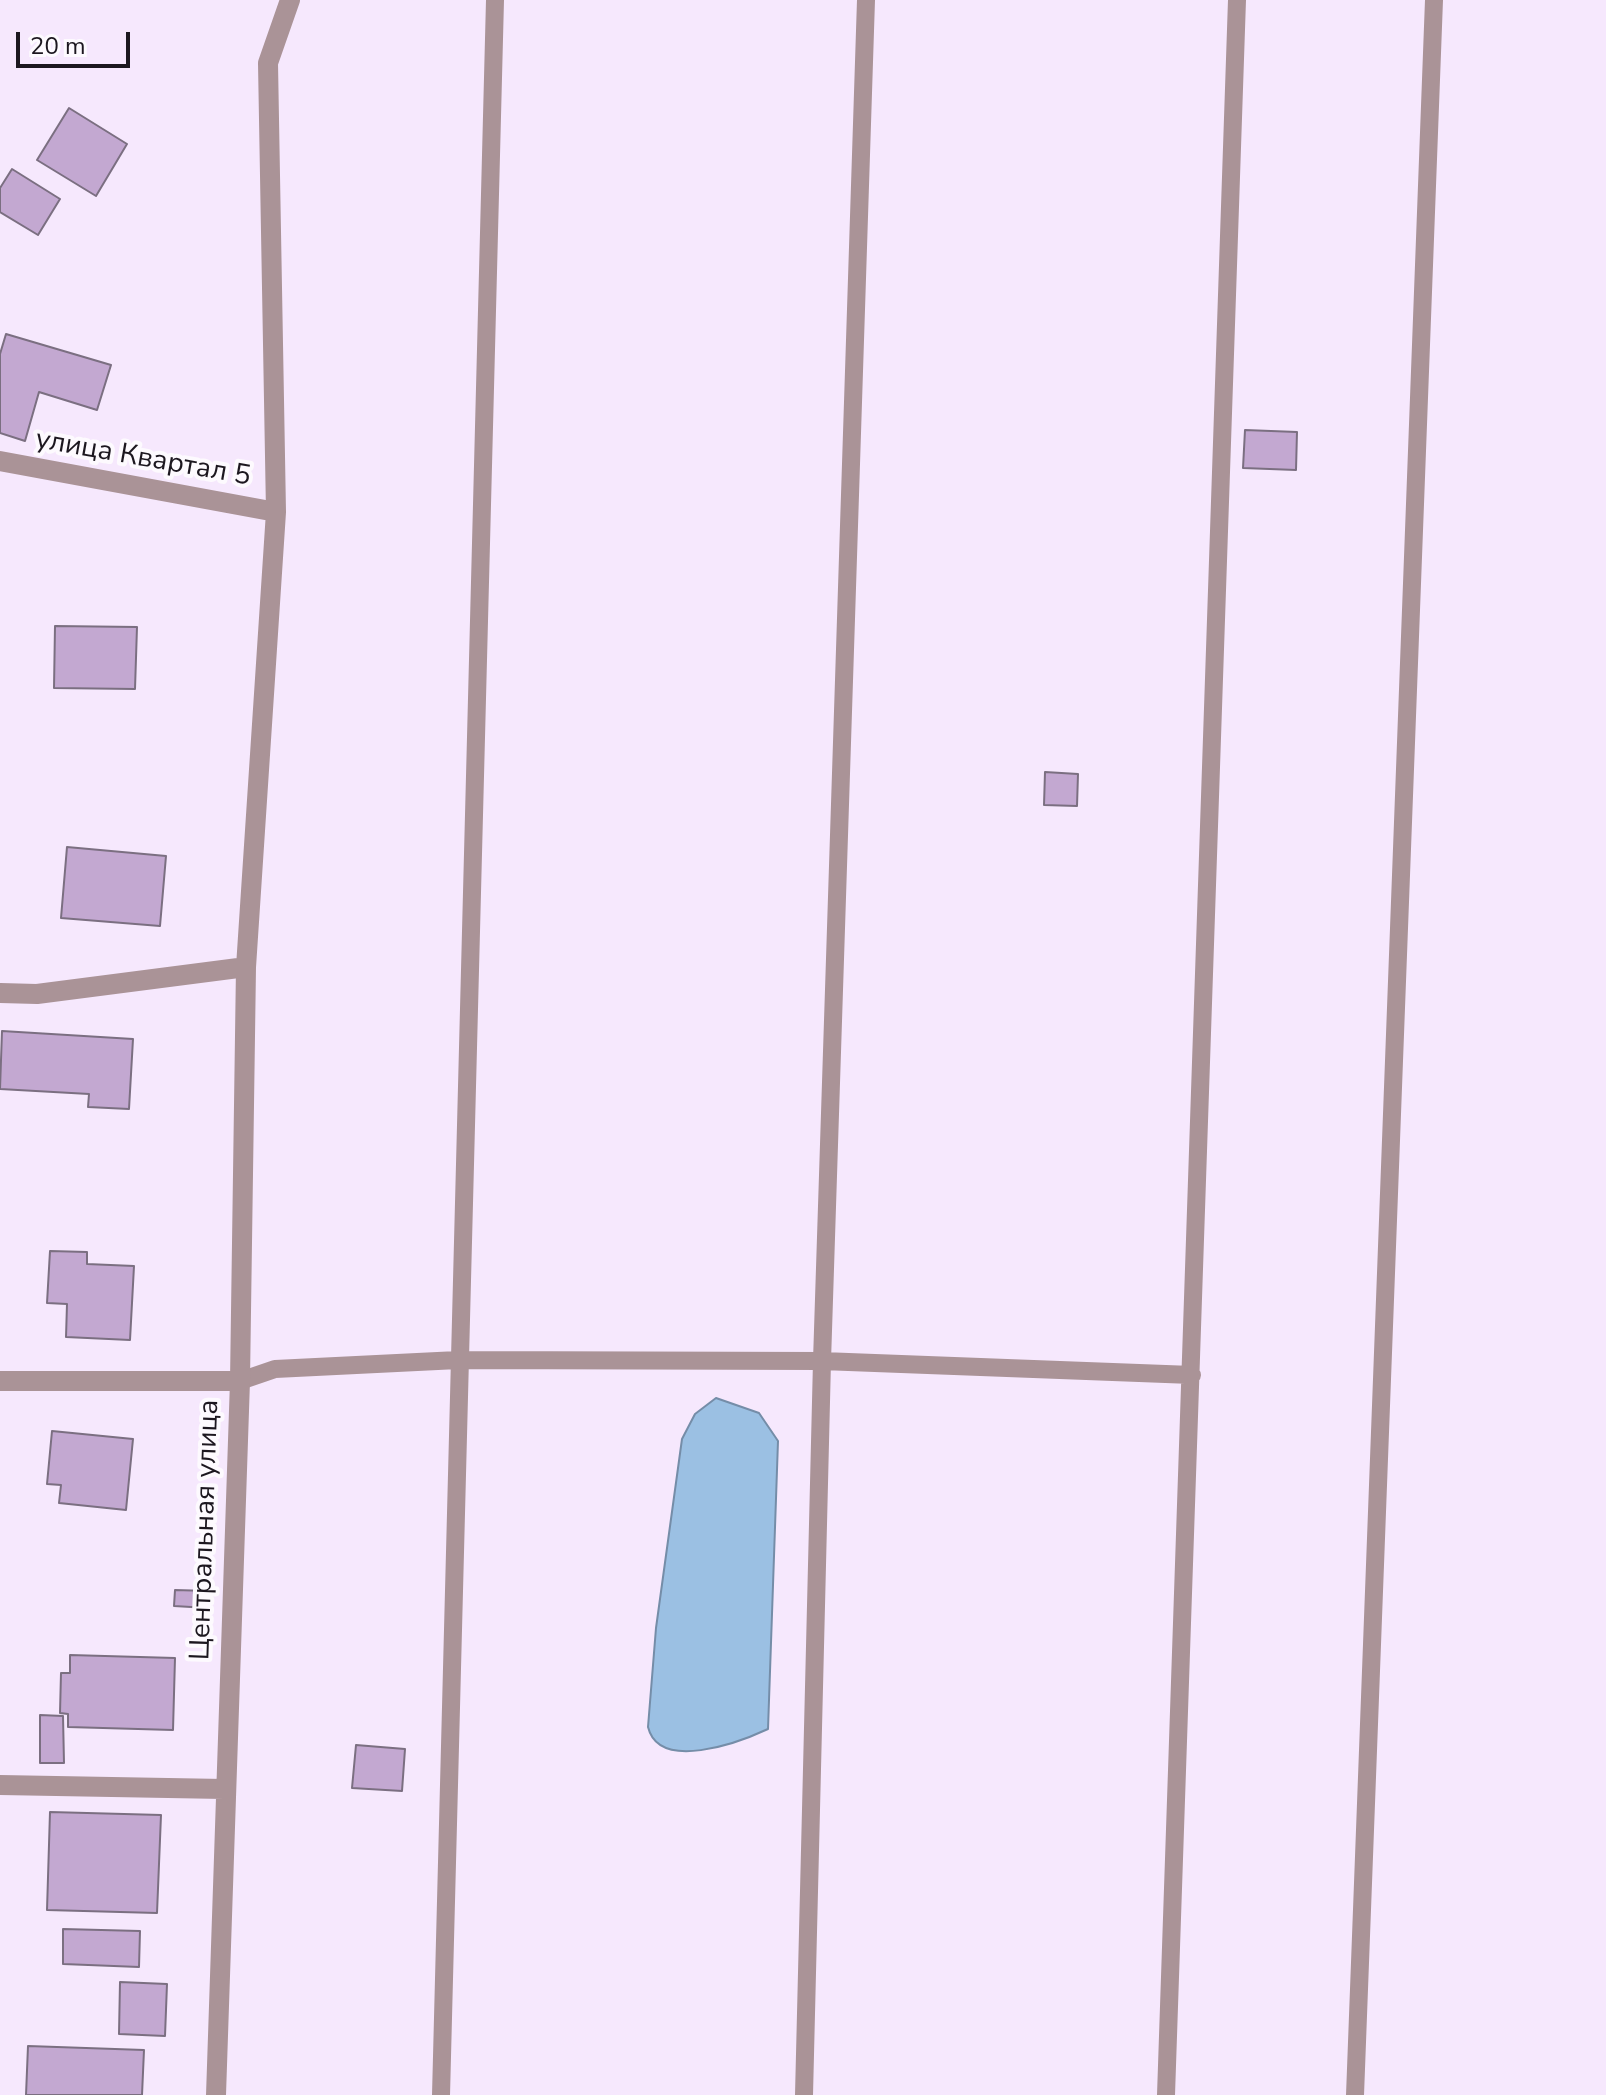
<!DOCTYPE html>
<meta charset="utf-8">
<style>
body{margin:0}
#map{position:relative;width:1606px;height:2095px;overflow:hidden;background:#f6e8fd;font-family:"Nunito Sans",sans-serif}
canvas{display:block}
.scale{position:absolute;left:16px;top:32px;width:114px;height:36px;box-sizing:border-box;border:4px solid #1c171f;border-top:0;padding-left:10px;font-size:24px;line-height:28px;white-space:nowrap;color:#1c171f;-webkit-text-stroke:6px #fdfafe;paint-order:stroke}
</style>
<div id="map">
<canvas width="1606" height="2095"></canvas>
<div class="scale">20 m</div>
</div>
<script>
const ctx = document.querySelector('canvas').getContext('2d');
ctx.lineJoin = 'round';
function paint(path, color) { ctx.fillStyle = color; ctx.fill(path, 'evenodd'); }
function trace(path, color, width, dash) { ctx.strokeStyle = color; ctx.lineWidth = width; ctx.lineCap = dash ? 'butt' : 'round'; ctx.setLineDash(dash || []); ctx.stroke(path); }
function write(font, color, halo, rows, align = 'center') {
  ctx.font = font + ' "Nunito Sans",sans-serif'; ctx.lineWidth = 8; ctx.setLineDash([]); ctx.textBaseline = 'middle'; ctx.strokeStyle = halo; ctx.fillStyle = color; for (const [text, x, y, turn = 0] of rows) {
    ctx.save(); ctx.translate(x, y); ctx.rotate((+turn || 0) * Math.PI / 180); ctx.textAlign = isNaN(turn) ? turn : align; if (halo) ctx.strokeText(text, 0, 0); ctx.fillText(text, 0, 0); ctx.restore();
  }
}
const water = new Path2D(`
 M 716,1398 L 759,1413 L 778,1441 L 768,1729 C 738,1743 659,1772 648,1727 L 656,1628 L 682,1439 L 695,1414 Z`);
const building = new Path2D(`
 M 69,108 L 127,144 L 96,196 L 37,160 Z
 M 12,169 L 60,199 L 38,235 L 0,212 L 0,188 Z
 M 6,334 L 111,365 L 97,410 L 39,392 L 25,441 L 0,433 L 0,354 Z
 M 1245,430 L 1297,432 L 1296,470 L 1243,468 Z
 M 55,626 L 137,627 L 135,689 L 54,688 Z
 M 1045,772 L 1078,774 L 1077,806 L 1044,805 Z
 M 67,847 L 166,856 L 160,926 L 61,918 Z
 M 2,1031 L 133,1039 L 129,1109 L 88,1107 L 89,1094 L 0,1089 Z
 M 50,1251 L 87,1252 L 87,1264 L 134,1266 L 130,1340 L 66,1337 L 67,1304 L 47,1303 Z
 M 52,1431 L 133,1439 L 126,1510 L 59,1503 L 61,1485 L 47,1484 Z
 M 175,1590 L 209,1591 L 208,1608 L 174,1606 Z
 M 70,1655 L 175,1658 L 173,1730 L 68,1727 L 68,1714 L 60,1713 L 61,1673 L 70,1673 Z
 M 40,1715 L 63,1716 L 64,1763 L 40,1763 Z
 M 356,1745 L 405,1749 L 402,1791 L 352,1788 Z
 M 50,1812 L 161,1815 L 157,1913 L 47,1910 Z
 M 63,1929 L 140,1931 L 139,1967 L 63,1964 Z
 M 120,1982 L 167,1984 L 165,2036 L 119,2034 Z
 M 28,2046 L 144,2050 L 142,2095 L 26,2095 Z`);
const lane = new Path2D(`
 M 240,1381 L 275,1369 L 458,1360 L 822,1361 L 1192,1375
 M 441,2095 L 495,0
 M 804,2095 L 822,1361 L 866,0
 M 1166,2095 L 1237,0
 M 1355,2095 L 1434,0`);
const street = new Path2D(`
 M 0,461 L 276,512
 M 0,993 L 37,994 L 246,967
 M 0,1381 L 240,1381
 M 0,1785 L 224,1789
 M 216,2095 L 240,1381 L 246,967 L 276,512 L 268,63 L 290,0`);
const streetNames = [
 ["улица Квартал 5",143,459,10],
 ["Центральная улица",206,1530,-88]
];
paint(water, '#9bc0e3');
trace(water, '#758da8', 2);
paint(building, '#c3a8d1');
trace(building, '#7b6f81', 2);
trace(lane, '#aa9397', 18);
trace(street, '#aa9397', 20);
write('28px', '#1c171f', '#fdfafe', streetNames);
</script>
